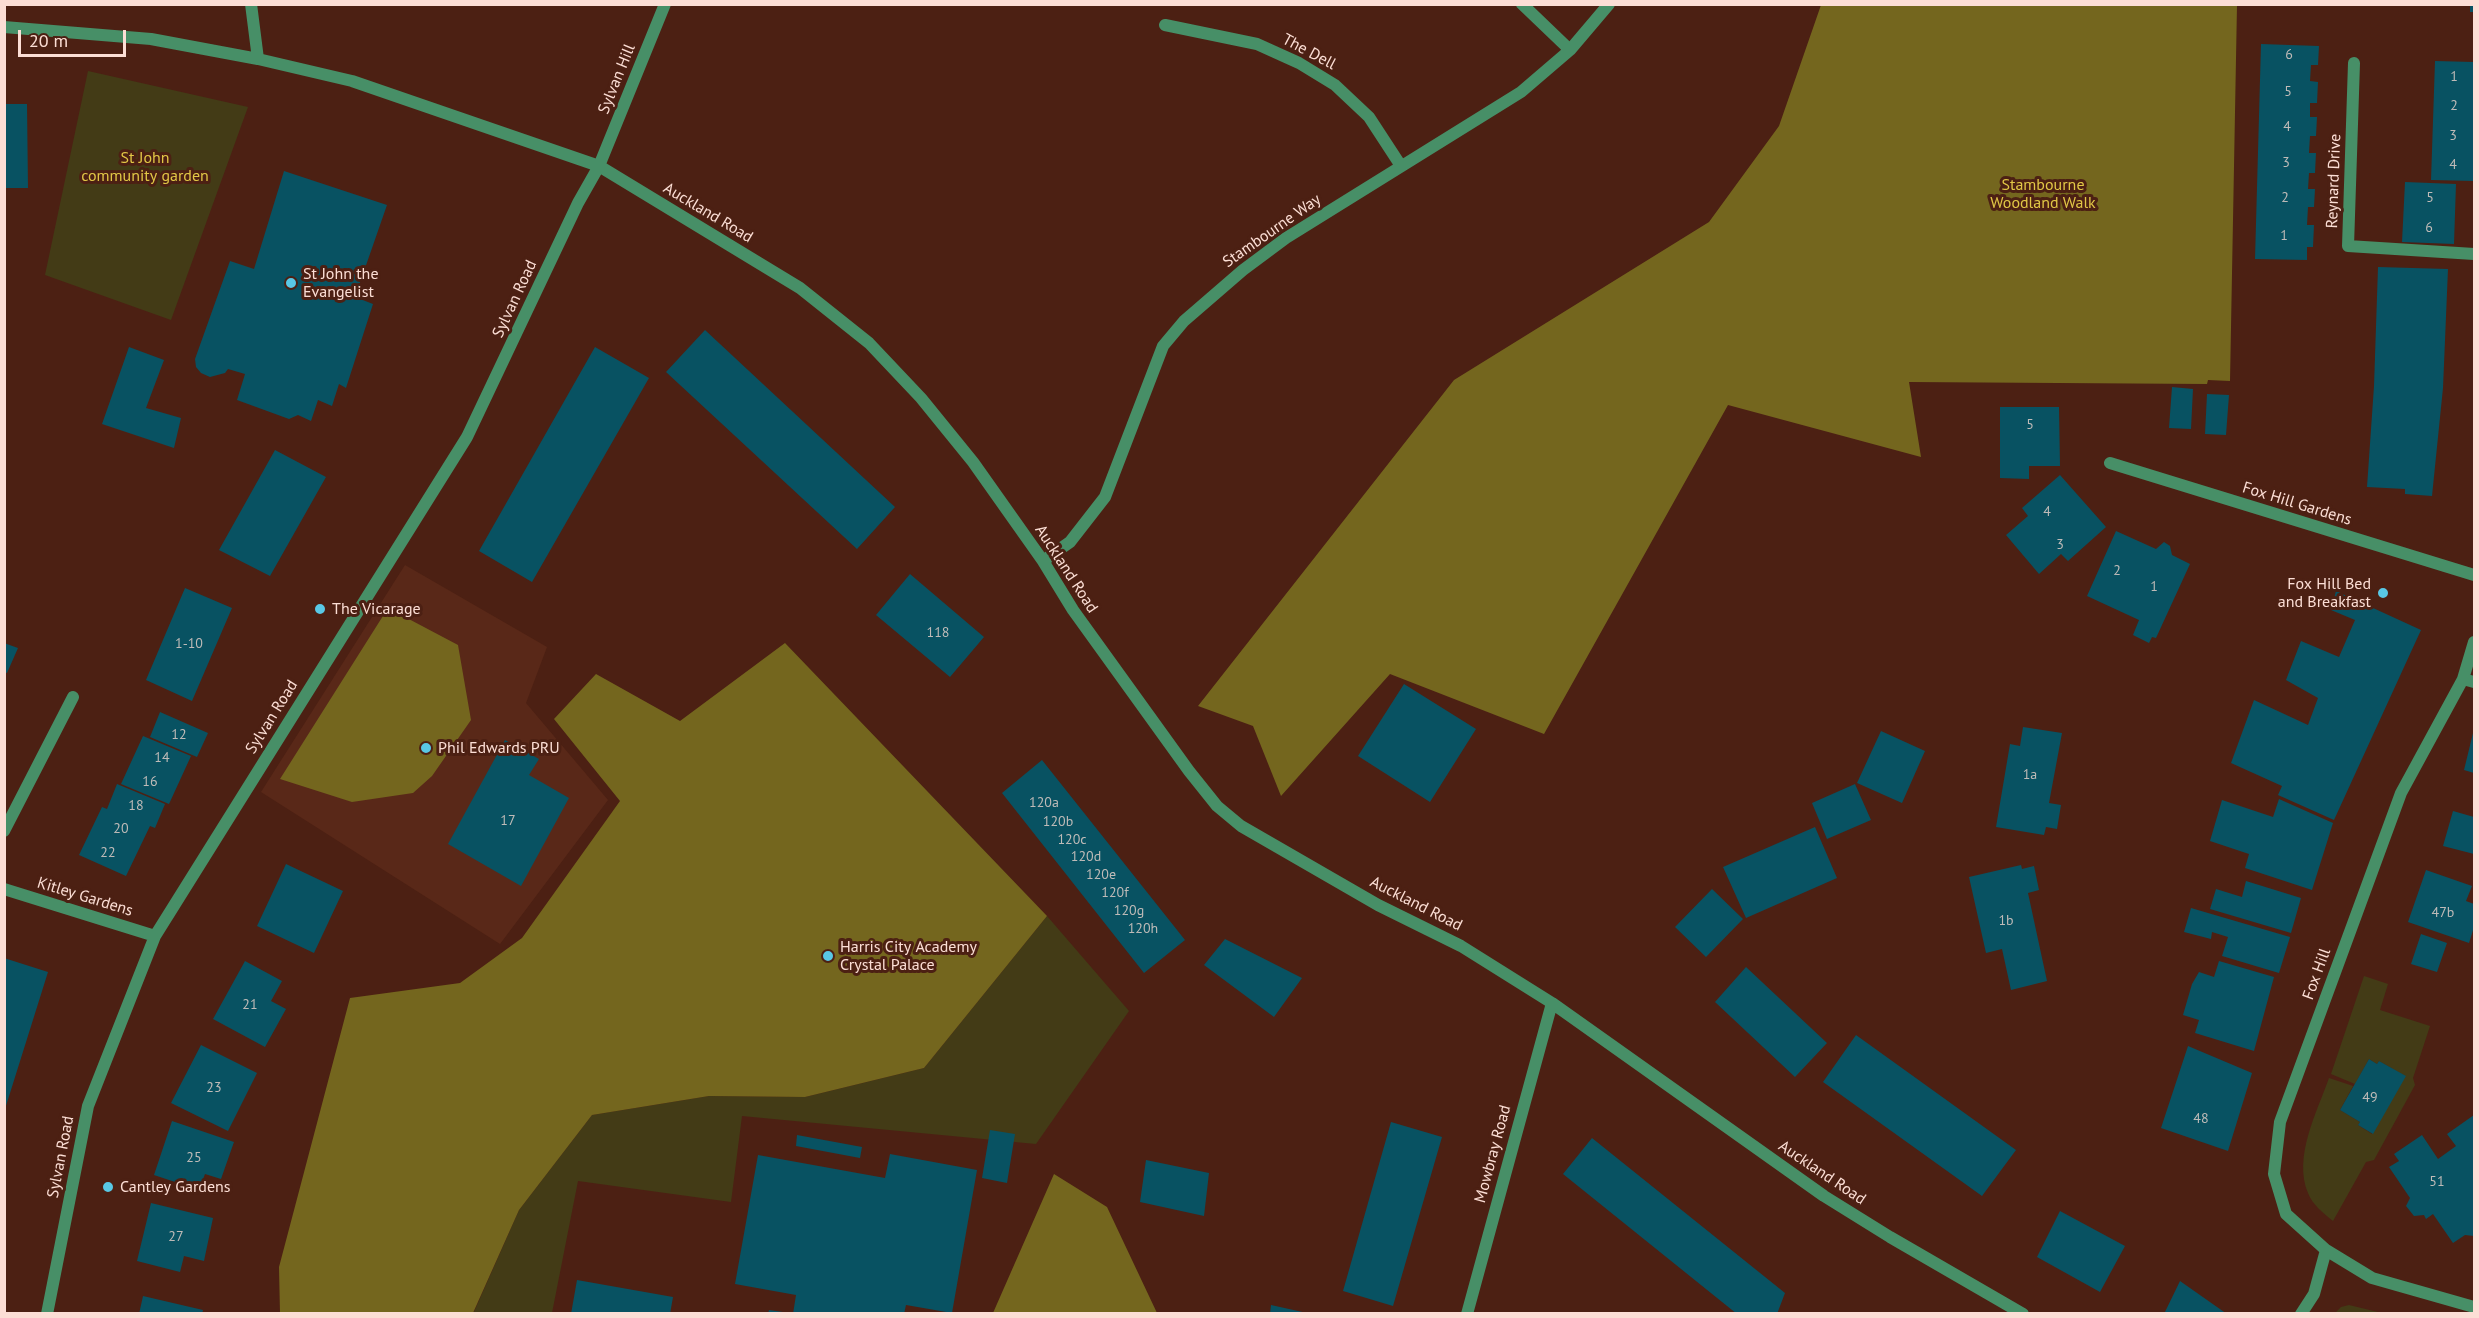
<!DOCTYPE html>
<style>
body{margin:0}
#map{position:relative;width:2479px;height:1318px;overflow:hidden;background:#4c2013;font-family:"PT Sans",sans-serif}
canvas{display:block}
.frame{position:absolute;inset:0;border:6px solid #fcded5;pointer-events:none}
.scale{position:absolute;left:18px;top:30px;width:108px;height:27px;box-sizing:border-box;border:3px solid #fcded5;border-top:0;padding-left:8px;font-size:18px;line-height:21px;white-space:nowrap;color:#fcded5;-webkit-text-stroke:4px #4c2013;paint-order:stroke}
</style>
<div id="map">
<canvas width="2479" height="1318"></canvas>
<div class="frame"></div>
<div class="scale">20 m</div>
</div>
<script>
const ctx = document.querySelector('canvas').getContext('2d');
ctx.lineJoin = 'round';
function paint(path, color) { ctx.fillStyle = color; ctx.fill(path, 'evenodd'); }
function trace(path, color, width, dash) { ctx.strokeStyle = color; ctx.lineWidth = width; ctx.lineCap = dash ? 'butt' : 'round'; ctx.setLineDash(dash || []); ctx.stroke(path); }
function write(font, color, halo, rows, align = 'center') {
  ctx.font = font + ' "PT Sans",sans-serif'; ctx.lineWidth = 6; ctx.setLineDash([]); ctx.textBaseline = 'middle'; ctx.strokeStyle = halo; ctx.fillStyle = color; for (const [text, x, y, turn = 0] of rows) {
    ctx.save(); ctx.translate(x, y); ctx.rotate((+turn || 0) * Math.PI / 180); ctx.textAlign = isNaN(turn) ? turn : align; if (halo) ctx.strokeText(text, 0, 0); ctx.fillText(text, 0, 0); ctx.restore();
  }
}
const built = new Path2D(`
 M 405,565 L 547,647 L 526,703 L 608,800 L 500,944 L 261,792 Z`);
const green = new Path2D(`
 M 88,71 L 248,107 L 171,320 L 45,275 Z
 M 1047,916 L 1129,1011 L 1036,1144 L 742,1116 L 731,1202 L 578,1181 L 552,1313 L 473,1314 L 519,1210 L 592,1115 L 709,1096 L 805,1097 L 924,1068 Z
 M 2364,976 L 2388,984 L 2380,1010 L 2430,1026 L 2413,1078 L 2415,1085 L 2374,1160 L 2366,1162 L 2333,1221 C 2323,1213 2312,1204 2308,1193 C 2293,1157 2317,1112 2329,1078 L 2353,1086 L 2340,1110 L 2360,1122 L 2358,1125 L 2372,1134 L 2405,1076 L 2379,1061 L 2377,1064 L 2369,1059 L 2355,1084 L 2331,1074 Z
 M 2349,1305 L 2382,1313 L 2335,1313 L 2341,1307 Z`);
const forest = new Path2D(`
 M 1821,5 L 2237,5 L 2230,381 L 2208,380 L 2207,384 L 1909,382 L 1921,457 L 1728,405 L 1544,734 L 1390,674 L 1281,796 L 1253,726 L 1198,706 L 1454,380 L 1709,222 L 1779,126 Z
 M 388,608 L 458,645 L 471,720 L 432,776 L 413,793 L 352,802 L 280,779 Z
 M 785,643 L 1047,916 L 924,1068 L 805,1097 L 709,1096 L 592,1115 L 519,1210 L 473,1313 L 280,1313 L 279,1267 L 350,998 L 460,983 L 522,938 L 620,801 L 554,719 L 596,674 L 680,721 Z
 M 1054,1174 L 1107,1207 L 1157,1313 L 993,1313 Z`);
const building = new Path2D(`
 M 2470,4 L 2474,4 L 2474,12 L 2470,12 Z
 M 2261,44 L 2319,46 L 2318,65 L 2311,65 L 2310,81 L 2318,82 L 2317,103 L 2310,103 L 2310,117 L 2317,117 L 2316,136 L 2310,136 L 2309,153 L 2316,153 L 2315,173 L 2309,173 L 2308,189 L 2315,189 L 2314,207 L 2308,207 L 2307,225 L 2314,225 L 2313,247 L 2307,247 L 2307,260 L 2255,259 Z
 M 2435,61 L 2474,62 L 2474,181 L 2431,180 Z
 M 4,104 L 27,104 L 28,188 L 4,188 Z
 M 284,171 L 387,205 L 355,297 L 373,304 L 346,388 L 339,384 L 332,406 L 318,400 L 311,421 L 298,415 L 289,419 L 237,400 L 245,374 L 228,369 L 225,373 L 210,377 L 201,373 L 196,367 L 195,359 L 230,261 L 254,269 Z
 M 2405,182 L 2456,184 L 2454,244 L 2402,242 Z
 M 2378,267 L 2448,269 L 2443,388 L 2432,496 L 2405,494 L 2405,489 L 2367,487 L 2374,386 Z
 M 705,330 L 895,507 L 857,549 L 666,372 Z
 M 129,347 L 164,360 L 146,408 L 181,418 L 174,448 L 102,424 Z
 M 595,347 L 649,378 L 532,582 L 479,551 Z
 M 2172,387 L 2193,389 L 2191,429 L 2169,428 Z
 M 2207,394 L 2229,395 L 2226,435 L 2205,434 Z
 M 2000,407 L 2059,407 L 2060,466 L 2029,466 L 2029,479 L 2000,478 Z
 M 275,450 L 326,477 L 270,576 L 219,550 Z
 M 2060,475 L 2106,527 L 2068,561 L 2061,554 L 2039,574 L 2006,535 L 2028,516 L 2022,508 Z
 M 2116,531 L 2156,549 L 2164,542 L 2170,546 L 2172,555 L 2190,564 L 2156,638 L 2152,637 L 2149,643 L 2133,635 L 2139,620 L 2087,596 Z
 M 910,574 L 984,637 L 950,677 L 876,615 Z
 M 185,588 L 232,608 L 192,701 L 146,680 Z
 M 2336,591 L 2421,630 L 2334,820 L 2278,795 L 2282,786 L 2231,763 L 2254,700 L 2308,725 L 2318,698 L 2286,680 L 2301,641 L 2339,657 L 2355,620 L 2331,610 Z
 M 4,643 L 18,648 L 7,673 L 4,672 Z
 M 1404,684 L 1476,729 L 1430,802 L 1358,756 Z
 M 160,712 L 208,733 L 197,757 L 150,737 Z
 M 2023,727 L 2062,733 L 2049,803 L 2061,805 L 2057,829 L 2046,827 L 2044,835 L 1996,827 L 2010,744 L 2020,746 Z
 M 2474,729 L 2474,773 L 2464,770 Z
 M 1881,731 L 1925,751 L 1902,803 L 1857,783 Z
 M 143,736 L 191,756 L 169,804 L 121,784 Z
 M 505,740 L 539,759 L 529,775 L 569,798 L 521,886 L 448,844 Z
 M 1042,760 L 1185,940 L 1144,973 L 1002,793 Z
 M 117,784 L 165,804 L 155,828 L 150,826 L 126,876 L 79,855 L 102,807 L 107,809 Z
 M 1855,784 L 1871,820 L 1827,839 L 1812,803 Z
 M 2279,799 L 2333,823 L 2312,890 L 2245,868 L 2249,854 L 2210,841 L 2222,800 L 2273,817 Z
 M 2453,811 L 2474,817 L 2474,854 L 2443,846 Z
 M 1815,827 L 1837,878 L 1746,918 L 1723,867 Z
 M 286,864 L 343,891 L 314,953 L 257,926 Z
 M 2021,865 L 2022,869 L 2034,866 L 2039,890 L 2028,893 L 2047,981 L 2011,990 L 2002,949 L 1986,953 L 1969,877 Z
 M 2426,870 L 2472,886 L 2466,901 L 2474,904 L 2474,927 L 2469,943 L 2408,922 Z
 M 2246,881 L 2301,898 L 2291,933 L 2210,909 L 2216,889 L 2242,897 Z
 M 1712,889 L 1743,919 L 1706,957 L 1675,927 Z
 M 2191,908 L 2290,937 L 2279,973 L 2222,956 L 2228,937 L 2212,932 L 2211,939 L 2184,932 Z
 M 2421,934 L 2447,943 L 2437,972 L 2411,964 Z
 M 1225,939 L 1302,978 L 1274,1017 L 1204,965 Z
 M 4,958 L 48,972 L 5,1109 L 4,1109 Z
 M 245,961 L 282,981 L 271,1001 L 286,1009 L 265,1047 L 213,1019 Z
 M 2219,961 L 2274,977 L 2254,1051 L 2195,1033 L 2199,1020 L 2183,1015 L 2192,984 L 2199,972 L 2214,977 Z
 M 1746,967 L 1827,1043 L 1795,1077 L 1715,1002 Z
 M 1856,1035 L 2016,1150 L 1982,1196 L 1823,1082 Z
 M 201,1045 L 257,1073 L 228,1131 L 171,1103 Z
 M 2188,1046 L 2252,1073 L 2228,1151 L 2161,1128 Z
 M 2369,1059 L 2377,1064 L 2379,1061 L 2406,1076 L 2373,1134 L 2358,1125 L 2360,1122 L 2340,1110 Z
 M 2474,1115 L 2474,1236 L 2465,1235 L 2453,1243 L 2433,1214 L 2426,1219 L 2424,1215 L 2414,1216 L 2406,1206 L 2410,1198 L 2389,1167 L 2399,1161 L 2394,1154 L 2422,1135 L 2438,1159 L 2456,1146 L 2447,1134 Z
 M 172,1121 L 234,1142 L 221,1179 L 205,1174 L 199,1190 L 154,1175 Z
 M 1391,1122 L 1442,1137 L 1393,1306 L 1343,1291 Z
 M 990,1130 L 1015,1134 L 1007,1183 L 982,1178 Z
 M 797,1135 L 862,1147 L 860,1158 L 796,1146 Z
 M 1592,1138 L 1785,1293 L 1777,1314 L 1737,1314 L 1563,1174 Z
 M 890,1154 L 977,1170 L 952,1313 L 906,1305 L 904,1314 L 793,1314 L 796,1295 L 735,1284 L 758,1155 L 885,1178 Z
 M 1146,1160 L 1209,1173 L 1204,1216 L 1140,1202 Z
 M 151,1203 L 213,1218 L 204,1261 L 184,1256 L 180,1272 L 137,1261 Z
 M 2060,1211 L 2125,1246 L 2100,1292 L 2037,1257 Z
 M 577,1280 L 673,1297 L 670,1314 L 571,1314 Z
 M 2180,1281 L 2227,1314 L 2164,1314 Z
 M 143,1296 L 203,1310 L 202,1314 L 139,1314 Z
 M 1271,1305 L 1307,1313 L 1307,1314 L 1270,1314 Z
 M 769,1310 L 783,1312 L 783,1314 L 768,1314 Z`);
const street = new Path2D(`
 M 251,4 L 258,59
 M 1522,4 L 1570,50
 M 1165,25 L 1257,44 L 1299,63 L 1335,85 L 1369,117 L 1401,166
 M 4,27 L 151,39 L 258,59 L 352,81 L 599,166 L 800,288 L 869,343 L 921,398 L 973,462 L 1043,561 L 1073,610 L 1189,771 L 1217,806 L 1241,826 L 1378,905 L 1461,946 L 1552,1003 L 1824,1196 L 1890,1237 L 2023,1314
 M 2354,63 L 2348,246 L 2474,254
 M 2110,463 L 2474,575
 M 1043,561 L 1070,542 L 1105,497 L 1163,346 L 1184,321 L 1243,270 L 1286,238 L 1521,92 L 1570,50 L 1609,4
 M 2463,679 L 2474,682
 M 4,831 L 73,697
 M 4,889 L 155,936
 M 2326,1250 L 2372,1278 L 2474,1307
 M 47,1314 L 88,1106 L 155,936 L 467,437 L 578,203 L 599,166 L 665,4
 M 1467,1314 L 1552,1003
 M 2301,1314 L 2314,1294 L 2326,1250 L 2286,1214 L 2274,1174 L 2280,1122 L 2401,793 L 2463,679 L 2474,642`);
const markers = [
 [291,283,6,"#59c8e5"],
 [2383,593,6,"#59c8e5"],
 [320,609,6,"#59c8e5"],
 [426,748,6,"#59c8e5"],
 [828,956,6,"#59c8e5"],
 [108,1187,6,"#59c8e5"]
];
const numberNames = [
 ["6",2289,55],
 ["1",2454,77],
 ["5",2288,92],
 ["2",2454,106],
 ["4",2287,127],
 ["3",2453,136],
 ["3",2286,163],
 ["4",2453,165],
 ["2",2285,198],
 ["5",2430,198],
 ["6",2429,228],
 ["1",2284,236],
 ["5",2030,425],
 ["4",2047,512],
 ["3",2060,545],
 ["2",2117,571],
 ["1",2154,587],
 ["118",938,633],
 ["1-10",189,644],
 ["12",179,735],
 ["14",162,758],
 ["1a",2030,775],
 ["16",150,782],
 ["120a",1044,803],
 ["18",136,806],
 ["17",508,821],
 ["120b",1058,822],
 ["20",121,829],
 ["120c",1072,840],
 ["22",108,853],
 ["120d",1086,857],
 ["120e",1101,875],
 ["120f",1115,893],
 ["120g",1129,911],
 ["47b",2443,913],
 ["1b",2006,921],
 ["120h",1143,929],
 ["21",250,1005],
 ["23",214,1088],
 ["49",2370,1098],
 ["48",2201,1119],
 ["25",194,1158],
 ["51",2437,1182],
 ["27",176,1237]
];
const streetNames = [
 ["The Dell",1309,52,28],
 ["Sylvan Hill",617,79,-68],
 ["Reynard Drive",2334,181,-88],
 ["Auckland Road",708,213,31],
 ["Stambourne Way",1272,231,-35],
 ["Sylvan Road",515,299,-65],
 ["Fox Hill Gardens",2297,504,17],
 ["Auckland Road",1066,569,57],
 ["Sylvan Road",272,717,-58],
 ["Kitley Gardens",85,897,17],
 ["Auckland Road",1416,904,27],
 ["Fox Hill",2317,974,-70],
 ["Mowbray Road",1493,1154,-75],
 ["Sylvan Road",61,1157,-79],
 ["Auckland Road",1822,1173,34]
];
const parkNames = [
 ["St John",145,158],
 ["community garden",145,176],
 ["Stambourne",2043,185],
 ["Woodland Walk",2043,203]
];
const poiNames = [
 ["St John the",303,274],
 ["Evangelist",303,292],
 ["Fox Hill Bed",2371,584,"right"],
 ["and Breakfast",2371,602,"right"],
 ["The Vicarage",332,609],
 ["Phil Edwards PRU",438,748],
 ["Harris City Academy",840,947],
 ["Crystal Palace",840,965],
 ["Cantley Gardens",120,1187]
];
paint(built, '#592818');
paint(green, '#433b16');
paint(forest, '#74661e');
paint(building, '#085262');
trace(street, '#478f67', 12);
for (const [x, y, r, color] of markers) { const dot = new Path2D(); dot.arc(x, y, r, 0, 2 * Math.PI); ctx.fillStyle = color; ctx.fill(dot); trace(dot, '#4c2013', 2); }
write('14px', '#bfbbb8', null, numberNames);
write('16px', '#fcded5', '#4c2013', streetNames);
write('16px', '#e1c746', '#4c2013', parkNames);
write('16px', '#fcded5', '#4c2013', poiNames, 'left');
</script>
